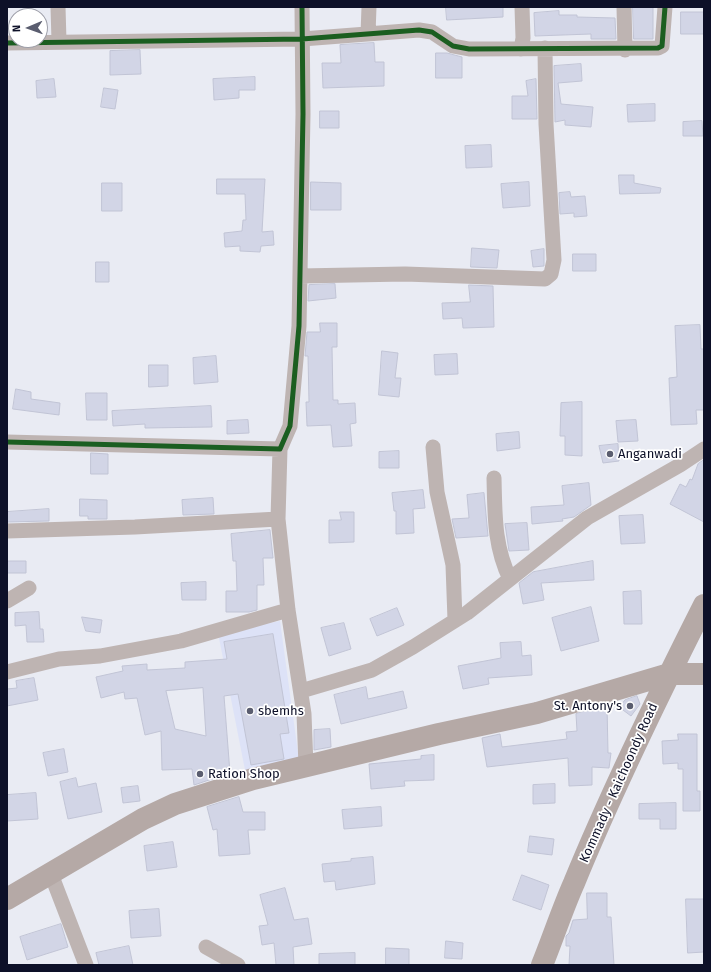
<!DOCTYPE html>
<style>
body{margin:0}
#map{position:relative;width:711px;height:972px;overflow:hidden;background:#e9ebf3;font-family:"Fira Sans",sans-serif}
canvas{display:block}
.frame{position:absolute;inset:0;border:8px solid #0d1028;pointer-events:none}
.north{position:absolute;left:8px;top:8px;width:40px;height:40px;box-sizing:border-box;background:#fff;border:1px solid #9e9fa9;border-radius:50%;rotate:268deg;font-size:11px;font-weight:700;line-height:16px;text-align:center;color:#0d1028}
.north::after{content:'';display:block;margin:auto;width:14px;height:18px;background:#5a5d6f;clip-path:polygon(50% 0,100% 100%,50% 72%,0 100%)}
</style>
<div id="map">
<canvas width="711" height="972"></canvas>
<div class="frame"></div>
<div class="north">N</div>
</div>
<script>
const ctx = document.querySelector('canvas').getContext('2d');
ctx.lineJoin = 'round';
function paint(path, color) { ctx.fillStyle = color; ctx.fill(path, 'evenodd'); }
function trace(path, color, width, dash) { ctx.strokeStyle = color; ctx.lineWidth = width; ctx.lineCap = dash ? 'butt' : 'round'; ctx.setLineDash(dash || []); ctx.stroke(path); }
function write(font, color, halo, rows, align = 'center') {
  ctx.font = font + ' "Fira Sans",sans-serif'; ctx.lineWidth = 3.5; ctx.setLineDash([]); ctx.textBaseline = 'middle'; ctx.strokeStyle = halo; ctx.fillStyle = color; for (const [text, x, y, turn = 0] of rows) {
    ctx.save(); ctx.translate(x, y); ctx.rotate((+turn || 0) * Math.PI / 180); ctx.textAlign = isNaN(turn) ? turn : align; if (halo) ctx.strokeText(text, 0, 0); ctx.fillText(text, 0, 0); ctx.restore();
  }
}
const built = new Path2D(`
 M 280,621 L 299,760 L 246,775 L 218,633 Z`);
const building = new Path2D(`
 M 446,7 L 503,7 L 503,17 L 447,20 Z
 M 633,7 L 653,7 L 653,39 L 634,39 Z
 M 559,11 L 559,15 L 577,15 L 577,17 L 615,18 L 616,39 L 591,39 L 591,34 L 535,36 L 534,13 Z
 M 681,12 L 704,12 L 704,34 L 681,34 Z
 M 374,43 L 375,62 L 384,62 L 384,86 L 323,88 L 322,63 L 341,63 L 340,45 Z
 M 140,50 L 141,74 L 110,75 L 110,51 Z
 M 436,53 L 447,53 L 462,57 L 462,78 L 436,78 Z
 M 581,64 L 582,81 L 558,83 L 561,104 L 593,107 L 591,127 L 565,125 L 565,120 L 555,122 L 554,66 Z
 M 255,77 L 255,90 L 239,90 L 239,98 L 214,100 L 213,79 Z
 M 54,79 L 56,97 L 37,98 L 36,81 Z
 M 536,79 L 537,119 L 512,119 L 512,96 L 528,96 L 526,81 Z
 M 104,88 L 118,90 L 115,109 L 101,107 Z
 M 655,104 L 655,121 L 628,122 L 627,105 Z
 M 320,111 L 339,111 L 339,128 L 320,128 Z
 M 702,121 L 703,136 L 683,136 L 683,122 Z
 M 491,145 L 492,167 L 466,168 L 465,146 Z
 M 619,175 L 634,175 L 634,183 L 661,188 L 660,193 L 620,194 Z
 M 217,179 L 265,179 L 262,232 L 273,231 L 274,245 L 261,246 L 260,252 L 240,251 L 240,246 L 225,247 L 224,233 L 242,231 L 243,220 L 246,220 L 245,194 L 217,194 Z
 M 311,182 L 341,183 L 341,210 L 311,210 Z
 M 529,182 L 530,206 L 503,208 L 501,184 Z
 M 102,183 L 122,183 L 122,211 L 102,211 Z
 M 570,192 L 571,197 L 585,196 L 587,216 L 574,217 L 574,213 L 560,214 L 559,193 Z
 M 472,248 L 499,250 L 497,268 L 471,267 Z
 M 544,249 L 544,266 L 533,267 L 531,251 Z
 M 573,254 L 596,254 L 596,271 L 573,271 Z
 M 96,262 L 109,262 L 109,282 L 96,282 Z
 M 335,284 L 336,298 L 308,301 L 309,285 Z
 M 469,285 L 493,286 L 494,327 L 463,328 L 462,318 L 443,319 L 442,303 L 470,302 Z
 M 320,323 L 337,323 L 337,347 L 332,347 L 333,400 L 338,400 L 338,404 L 355,403 L 356,423 L 350,424 L 352,446 L 333,447 L 331,425 L 307,426 L 306,402 L 309,402 L 308,356 L 305,356 L 307,332 L 320,332 Z
 M 700,325 L 701,349 L 704,349 L 704,410 L 696,410 L 697,424 L 671,425 L 669,378 L 677,377 L 675,326 Z
 M 382,351 L 398,353 L 395,378 L 401,378 L 399,397 L 379,395 Z
 M 457,354 L 458,374 L 435,375 L 434,355 Z
 M 216,356 L 218,382 L 194,384 L 193,358 Z
 M 149,365 L 168,365 L 168,386 L 149,387 Z
 M 16,389 L 31,392 L 31,399 L 60,403 L 59,415 L 13,409 Z
 M 86,393 L 107,393 L 107,420 L 87,420 Z
 M 582,402 L 582,456 L 565,455 L 565,436 L 560,436 L 561,403 Z
 M 211,406 L 212,427 L 145,428 L 145,424 L 113,426 L 112,411 Z
 M 248,420 L 249,433 L 227,434 L 227,421 Z
 M 636,420 L 638,441 L 618,442 L 616,421 Z
 M 519,432 L 520,448 L 497,451 L 496,434 Z
 M 618,444 L 619,461 L 603,463 L 599,446 Z
 M 399,451 L 399,468 L 379,468 L 379,452 Z
 M 91,453 L 108,454 L 108,474 L 91,474 Z
 M 704,460 L 704,522 L 670,504 L 680,484 L 686,487 L 690,479 L 692,480 L 698,464 Z
 M 589,483 L 591,505 L 574,517 L 562,519 L 563,521 L 532,524 L 531,507 L 564,505 L 562,486 Z
 M 423,490 L 425,508 L 413,509 L 414,533 L 396,534 L 396,511 L 394,511 L 392,493 Z
 M 484,493 L 488,536 L 456,538 L 452,519 L 469,518 L 467,495 Z
 M 213,498 L 214,514 L 183,515 L 182,500 Z
 M 80,499 L 107,500 L 107,519 L 88,519 L 88,516 L 80,516 Z
 M 49,509 L 49,521 L 7,522 L 7,512 Z
 M 340,512 L 354,512 L 354,542 L 329,543 L 329,520 L 341,520 Z
 M 643,515 L 645,543 L 621,544 L 619,516 Z
 M 527,523 L 529,550 L 509,551 L 505,524 Z
 M 270,530 L 273,558 L 263,558 L 264,585 L 257,585 L 257,610 L 249,612 L 226,612 L 226,591 L 237,591 L 236,561 L 233,561 L 231,534 Z
 M 7,561 L 26,561 L 26,573 L 7,573 Z
 M 593,561 L 594,580 L 541,583 L 544,600 L 523,604 L 519,583 L 533,572 Z
 M 206,582 L 206,600 L 182,600 L 181,583 Z
 M 641,591 L 642,624 L 624,624 L 623,592 Z
 M 591,607 L 599,641 L 561,651 L 552,618 Z
 M 397,608 L 404,625 L 377,636 L 370,619 Z
 M 39,612 L 40,629 L 43,629 L 44,642 L 27,642 L 26,625 L 15,626 L 15,613 Z
 M 82,617 L 102,620 L 100,633 L 86,631 Z
 M 344,623 L 351,649 L 329,656 L 321,628 Z
 M 273,634 L 289,733 L 280,734 L 284,759 L 251,765 L 238,694 L 224,696 L 230,773 L 194,785 L 192,769 L 162,770 L 161,731 L 145,735 L 137,698 L 125,699 L 124,692 L 101,698 L 96,677 L 123,671 L 122,666 L 147,664 L 147,670 L 185,668 L 185,662 L 227,659 L 224,642 ZM 203,688 L 206,736 L 175,729 L 166,691 Z
 M 521,642 L 522,656 L 531,655 L 532,675 L 488,678 L 489,684 L 463,689 L 458,666 L 501,658 L 500,643 Z
 M 34,678 L 38,700 L 7,706 L 7,689 L 17,688 L 16,681 Z
 M 366,687 L 368,699 L 403,691 L 407,708 L 341,724 L 334,695 Z
 M 637,696 L 640,704 L 631,716 L 619,707 L 625,700 Z
 M 607,705 L 608,753 L 611,753 L 609,768 L 592,767 L 592,785 L 569,786 L 568,758 L 487,767 L 482,738 L 500,734 L 502,747 L 567,739 L 566,732 L 577,731 L 576,714 Z
 M 330,729 L 331,747 L 314,750 L 314,730 Z
 M 678,734 L 697,734 L 697,791 L 700,791 L 700,811 L 683,811 L 683,769 L 678,769 L 678,763 L 663,764 L 662,741 L 678,740 Z
 M 64,749 L 68,772 L 48,776 L 43,753 Z
 M 434,755 L 434,780 L 404,781 L 405,786 L 371,789 L 369,764 L 421,759 L 421,756 Z
 M 76,778 L 78,787 L 96,783 L 102,812 L 68,819 L 60,782 Z
 M 555,784 L 555,803 L 533,804 L 533,785 Z
 M 138,786 L 140,801 L 123,803 L 121,788 Z
 M 36,793 L 38,819 L 7,821 L 7,795 Z
 M 239,797 L 243,812 L 265,812 L 265,830 L 248,830 L 250,854 L 219,856 L 217,829 L 213,830 L 207,807 Z
 M 676,803 L 676,829 L 660,829 L 660,819 L 639,819 L 639,804 Z
 M 381,807 L 382,826 L 344,829 L 342,810 Z
 M 530,836 L 554,839 L 552,855 L 528,852 Z
 M 173,842 L 177,867 L 147,871 L 144,846 Z
 M 373,857 L 375,884 L 336,890 L 335,881 L 324,882 L 322,864 L 351,861 L 351,859 Z
 M 522,875 L 549,885 L 541,910 L 513,900 Z
 M 285,888 L 294,920 L 308,918 L 312,944 L 293,947 L 294,965 L 276,965 L 274,943 L 262,945 L 259,926 L 268,925 L 260,895 Z
 M 587,893 L 607,893 L 607,917 L 611,917 L 614,965 L 569,965 L 570,946 L 566,946 L 566,936 L 569,933 L 573,920 L 587,919 Z
 M 686,899 L 704,899 L 704,952 L 688,953 Z
 M 159,909 L 161,936 L 131,938 L 129,911 Z
 M 61,924 L 68,947 L 27,960 L 20,937 Z
 M 446,941 L 463,943 L 462,959 L 445,958 Z
 M 129,946 L 133,965 L 99,965 L 96,953 Z
 M 386,948 L 409,949 L 409,965 L 386,965 Z
 M 355,953 L 355,965 L 319,965 L 319,954 Z`);
const minor = new Path2D(`
 M 58,7 L 59,41
 M 624,7 L 625,50
 M 368,34 L 369,7
 M 7,43 L 302,39 L 419,30 L 432,32 L 453,46 L 469,49 L 658,48 L 662,46 L 665,7
 M 521,49 L 523,38 L 522,7
 M 300,276 L 405,274 L 545,279 L 551,274 L 554,260 L 546,124 L 545,48
 M 7,442 L 280,449 L 290,426 L 299,326 L 303,114 L 302,7
 M 433,447 L 437,492 L 453,565 L 455,620
 M 280,449 L 278,519 L 288,610 L 304,714 L 306,766
 M 494,478 C 495,515 494,546 510,579
 M 7,531 L 135,527 L 278,519
 M 7,601 L 29,588
 M 7,672 L 59,659 L 100,656 L 181,641 L 288,610
 M 301,691 L 372,670 L 413,647 L 467,613 L 587,518 L 680,465 L 704,449
 M 51,874 L 86,965
 M 206,947 L 238,965`);
const secondary = new Path2D(`
 M 7,899 L 143,819 L 175,804 L 253,779 L 439,734 L 537,713 L 669,674 L 704,674
 M 542,965 C 553,938 562,910 574,883 C 613,788 658,696 704,605`);
const cycleway = new Path2D(`
 M 7,43 L 302,39 L 419,30 L 432,32 L 453,46 L 469,49 L 658,48 L 662,46 L 665,7
 M 7,442 L 280,449 L 290,426 L 299,326 L 303,114 L 302,7`);
const markers = [
 [610,454,4,"#5a5d6f"],
 [630,706,4,"#5a5d6f"],
 [250,711,4,"#5a5d6f"],
 [200,774,4,"#5a5d6f"]
];
const poiNames = [
 ["Anganwadi",618,454],
 ["St. Antony's",622,706,"right"],
 ["sbemhs",258,711],
 ["Ration Shop",208,774]
];
const streetNames = [
 ["Kommady - Kaichoondy Road",619,783,-66]
];
paint(built, '#dde2f7');
paint(building, '#d2d5e6');
trace(building, '#c1c4d5', 1);
trace(minor, '#beb4b2', 15);
trace(secondary, '#b5a9a6', 22);
trace(cycleway, '#1b5e20', 5);
for (const [x, y, r, color] of markers) { const dot = new Path2D(); dot.arc(x, y, r, 0, 2 * Math.PI); ctx.fillStyle = color; ctx.fill(dot); trace(dot, '#fff', 1.5); }
write('13px', '#0d1028', '#fff', poiNames, 'left');
write('13px', '#0d1028', '#fff', streetNames);
</script>
